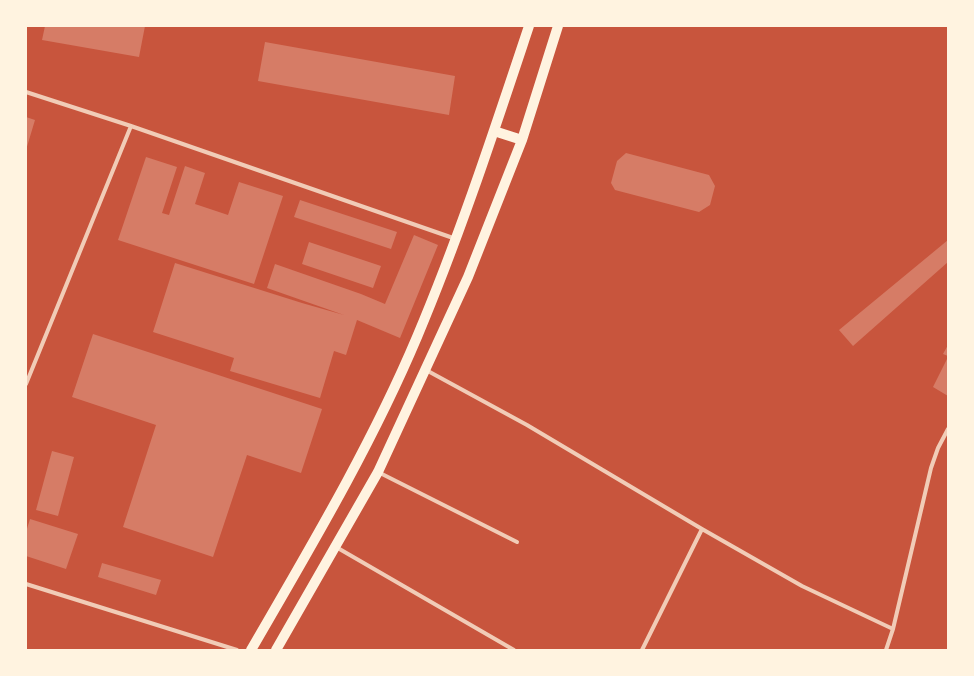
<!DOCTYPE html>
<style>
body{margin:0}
#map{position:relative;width:974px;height:676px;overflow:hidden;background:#c8553d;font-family:"Space Grotesk",sans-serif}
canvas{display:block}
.frame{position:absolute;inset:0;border:27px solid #fff3e0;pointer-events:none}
</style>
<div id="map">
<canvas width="974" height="676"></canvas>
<div class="frame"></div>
</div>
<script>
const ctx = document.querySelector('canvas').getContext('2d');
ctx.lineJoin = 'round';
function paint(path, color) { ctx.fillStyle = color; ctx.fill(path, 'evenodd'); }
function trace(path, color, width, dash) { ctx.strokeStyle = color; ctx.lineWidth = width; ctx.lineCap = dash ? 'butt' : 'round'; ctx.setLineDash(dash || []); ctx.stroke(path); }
const building = new Path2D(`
 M 45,26 L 145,26 L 139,57 L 42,40 Z
 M 265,42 L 455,76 L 449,115 L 258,81 Z
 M 26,117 L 35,120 L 26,150 Z
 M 626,153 L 709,175 L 715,186 L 710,205 L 699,212 L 615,190 L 611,183 L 617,161 Z
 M 146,157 L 177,167 L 162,213 L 169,215 L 185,166 L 205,173 L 195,204 L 228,215 L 239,182 L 283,196 L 254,284 L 118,240 Z
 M 300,200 L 397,232 L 391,249 L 294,217 Z
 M 414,235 L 438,245 L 400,338 L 357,320 L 346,355 L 334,351 L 320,398 L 230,371 L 234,358 L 153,332 L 175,263 L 302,303 L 344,315 L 267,288 L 275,264 L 361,294 L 385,304 Z
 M 948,240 L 948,262 L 853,346 L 839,330 Z
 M 309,242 L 381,266 L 373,288 L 302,264 Z
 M 93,334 L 322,409 L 301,473 L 247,455 L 213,557 L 123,527 L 156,425 L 72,397 Z
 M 948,345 L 948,356 L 943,354 Z
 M 948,357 L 948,396 L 933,387 Z
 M 52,451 L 74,457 L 58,516 L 36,510 Z
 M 30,519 L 78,534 L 66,569 L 26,556 L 26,532 Z
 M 102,563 L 161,580 L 156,595 L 98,577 Z`);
const minor = new Path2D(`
 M 26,92 L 131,126 L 456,239
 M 426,370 L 527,425 L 702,529 L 802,586 L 893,629
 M 26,384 L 131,126
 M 378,472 L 517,542
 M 336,547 L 514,650
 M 26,584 L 237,650
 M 642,650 L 702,529
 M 886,650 L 893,629 L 931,468 L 938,448 L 948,429`);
const primary = new Path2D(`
 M 494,131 L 522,140
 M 251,650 C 310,548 371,446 417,337 C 460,235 494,131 529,26
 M 276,650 L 378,472 L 468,277 L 522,140 L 558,26`);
paint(building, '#d67c66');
trace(minor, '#f1ccb7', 4);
trace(primary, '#fff3e0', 10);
</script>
